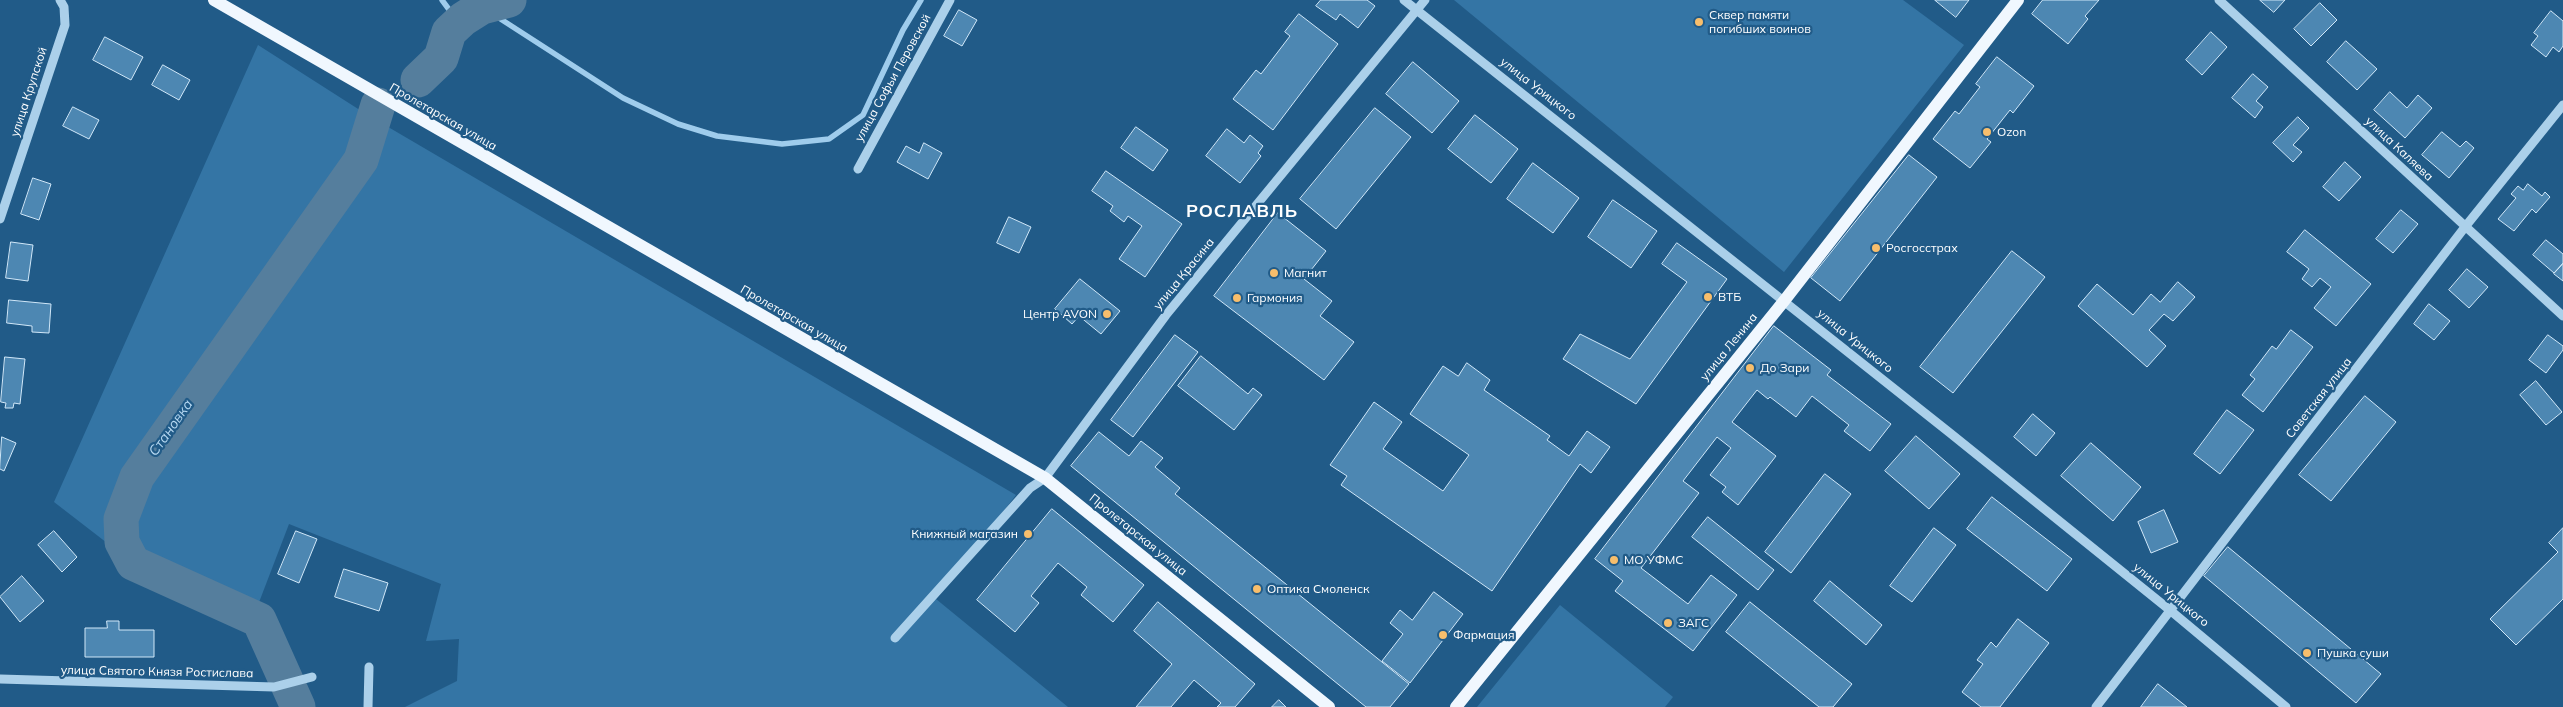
<!DOCTYPE html>
<meta charset="utf-8">
<style>
body{margin:0}
canvas{display:block;background:#215b88}
</style>
<canvas width="2563" height="707"></canvas>
<script>
const ctx = document.querySelector('canvas').getContext('2d');
ctx.lineJoin = 'round';
function paint(path, color) { ctx.fillStyle = color; ctx.fill(path, 'evenodd'); }
function trace(path, color, width, dash) { ctx.strokeStyle = color; ctx.lineWidth = width; ctx.lineCap = dash ? 'butt' : 'round'; ctx.setLineDash(dash || []); ctx.stroke(path); }
function write(font, color, halo, rows, align = 'center') {
  ctx.font = font + ' Mulish,sans-serif'; ctx.lineWidth = 4.5; ctx.setLineDash([]); ctx.textBaseline = 'middle'; ctx.strokeStyle = halo; ctx.fillStyle = color; for (const [text, x, y, turn = 0] of rows) {
    ctx.save(); ctx.translate(x, y); ctx.rotate((+turn || 0) * Math.PI / 180); ctx.textAlign = isNaN(turn) ? turn : align; if (halo) ctx.strokeText(text, 0, 0); ctx.fillText(text, 0, 0); ctx.restore();
  }
}
const green = new Path2D(`
 M 1454,0 L 1903,0 L 1964,45 L 1784,272 Z
 M 258,45 L 366,114 L 1016,495 L 936,599 L 1068,707 L 405,707 L 457,681 L 459,639 L 426,641 L 441,584 L 289,524 L 253,618 L 133,563 L 54,502 Z
 M 1560,605 L 1673,697 L 1665,707 L 1477,707 Z`);
const stream = new Path2D(`
 M 442,0 L 459,23
 M 482,7 L 623,98 L 678,124 L 717,136 L 782,144 L 829,139 L 863,115 L 903,30 L 921,0`);
const river = new Path2D(`
 M 418,80 L 441,58 L 449,32 L 463,19 L 482,7 L 509,0
 M 298,707 L 259,620 L 133,563 L 122,542 L 121,519 L 137,477 L 361,160 L 378,105`);
const building = new Path2D(`
 M 1321,0 L 1367,0 L 1375,6 L 1358,28 L 1340,14 L 1336,20 L 1316,6 Z
 M 1935,0 L 1969,0 L 1956,17 Z
 M 2043,0 L 2099,0 L 2085,16 L 2088,19 L 2068,44 L 2032,14 Z
 M 2260,0 L 2285,0 L 2274,12 Z
 M 2320,3 L 2337,20 L 2311,46 L 2294,29 Z
 M 959,10 L 977,20 L 962,46 L 944,36 Z
 M 2551,11 L 2563,21 L 2563,46 L 2559,52 L 2553,47 L 2546,57 L 2531,45 L 2538,36 L 2534,33 Z
 M 1299,14 L 1338,44 L 1273,130 L 1233,99 L 1256,70 L 1261,74 L 1290,36 L 1285,32 Z
 M 2211,32 L 2227,47 L 2202,75 L 2186,60 Z
 M 105,37 L 143,57 L 131,80 L 93,60 Z
 M 2346,41 L 2377,69 L 2357,90 L 2327,62 Z
 M 1997,57 L 2034,86 L 2013,113 L 2010,110 L 1987,139 L 1991,142 L 1970,168 L 1933,139 L 1955,111 L 1959,114 L 1980,87 L 1976,84 Z
 M 1413,62 L 1459,101 L 1432,133 L 1386,94 Z
 M 163,65 L 190,80 L 179,100 L 152,85 Z
 M 2253,74 L 2268,87 L 2256,101 L 2263,107 L 2255,118 L 2232,98 Z
 M 2390,92 L 2407,108 L 2418,95 L 2432,108 L 2405,138 L 2374,110 Z
 M 73,107 L 99,120 L 89,139 L 63,126 Z
 M 1375,108 L 1411,137 L 1336,229 L 1300,199 Z
 M 1475,115 L 1518,149 L 1491,183 L 1448,149 Z
 M 2298,117 L 2309,128 L 2293,145 L 2302,152 L 2293,162 L 2273,143 Z
 M 1136,127 L 1168,150 L 1153,171 L 1121,148 Z
 M 1227,129 L 1244,143 L 1250,135 L 1263,146 L 1258,153 L 1261,156 L 1240,183 L 1206,156 Z
 M 2442,132 L 2460,147 L 2466,141 L 2474,148 L 2449,178 L 2422,155 Z
 M 924,143 L 942,153 L 928,179 L 897,162 L 906,146 L 919,153 Z
 M 1909,155 L 1937,177 L 1840,301 L 1811,278 Z
 M 2345,162 L 2361,177 L 2339,201 L 2323,187 Z
 M 1533,163 L 1579,198 L 1553,233 L 1507,199 Z
 M 1106,171 L 1182,224 L 1145,277 L 1119,259 L 1142,226 L 1128,216 L 1124,222 L 1110,211 L 1113,206 L 1092,191 Z
 M 33,178 L 51,184 L 39,220 L 21,214 Z
 M 2528,184 L 2542,196 L 2545,192 L 2550,197 L 2536,213 L 2532,209 L 2514,231 L 2498,219 L 2516,198 L 2511,194 L 2518,186 L 2523,190 Z
 M 1613,200 L 1657,231 L 1631,268 L 1588,237 Z
 M 2401,210 L 2418,224 L 2393,253 L 2376,239 Z
 M 1278,213 L 1326,251 L 1304,279 L 1332,301 L 1320,316 L 1354,342 L 1324,380 L 1214,296 Z
 M 1009,217 L 1031,227 L 1019,253 L 997,243 Z
 M 2305,230 L 2371,284 L 2336,326 L 2314,308 L 2331,287 L 2320,278 L 2312,287 L 2302,279 L 2309,269 L 2287,252 Z
 M 2546,240 L 2563,254 L 2563,263 L 2554,273 L 2533,255 Z
 M 11,242 L 33,245 L 28,281 L 6,278 Z
 M 1677,243 L 1727,279 L 1636,404 L 1563,359 L 1580,334 L 1630,359 L 1687,282 L 1662,264 Z
 M 2012,251 L 2045,277 L 1953,393 L 1920,367 Z
 M 2563,264 L 2563,281 L 2554,274 Z
 M 2467,269 L 2488,287 L 2469,308 L 2449,290 Z
 M 1080,279 L 1120,311 L 1101,334 L 1079,316 L 1072,324 L 1055,309 Z
 M 2178,282 L 2195,297 L 2173,321 L 2164,314 L 2149,330 L 2166,346 L 2147,367 L 2078,306 L 2097,284 L 2133,315 L 2151,294 L 2160,302 Z
 M 9,300 L 51,304 L 49,333 L 32,332 L 32,326 L 7,323 Z
 M 2429,304 L 2450,321 L 2434,340 L 2414,324 Z
 M 1774,326 L 1831,370 L 1827,375 L 1891,424 L 1870,451 L 1844,431 L 1849,425 L 1812,396 L 1796,417 L 1770,397 L 1768,399 L 1757,390 L 1732,422 L 1776,456 L 1738,505 L 1722,492 L 1726,487 L 1710,475 L 1731,448 L 1717,437 L 1683,481 L 1699,493 L 1641,568 L 1688,604 L 1711,575 L 1737,595 L 1693,651 L 1615,591 L 1623,581 L 1595,559 Z
 M 2291,330 L 2313,347 L 2263,412 L 2242,395 L 2255,379 L 2250,375 L 2272,346 L 2276,349 Z
 M 1175,335 L 1198,352 L 1133,437 L 1111,420 Z
 M 2548,335 L 2563,346 L 2563,350 L 2546,373 L 2529,360 Z
 M 1201,356 L 1248,394 L 1253,388 L 1262,395 L 1234,430 L 1178,386 Z
 M 5,357 L 25,359 L 20,404 L 14,403 L 13,408 L 5,408 L 6,403 L 1,402 Z
 M 1467,363 L 1490,380 L 1484,390 L 1550,436 L 1547,440 L 1569,456 L 1587,431 L 1610,447 L 1591,473 L 1580,464 L 1492,591 L 1341,485 L 1347,476 L 1330,465 L 1374,402 L 1402,422 L 1383,449 L 1443,491 L 1469,455 L 1410,414 L 1443,366 L 1458,376 Z
 M 2536,381 L 2562,412 L 2546,425 L 2520,395 Z
 M 2365,396 L 2396,422 L 2331,501 L 2299,475 Z
 M 2227,410 L 2254,430 L 2220,474 L 2194,454 Z
 M 2033,414 L 2055,433 L 2036,456 L 2014,437 Z
 M 1099,432 L 1129,456 L 1141,441 L 1163,458 L 1155,467 L 1180,488 L 1175,494 L 1409,684 L 1390,707 L 1366,707 L 1071,466 Z
 M 1916,436 L 1960,474 L 1929,509 L 1885,471 Z
 M 2,437 L 16,443 L 4,471 L 0,469 Z
 M 2091,443 L 2141,487 L 2113,521 L 2061,476 Z
 M 1825,474 L 1851,494 L 1791,573 L 1765,552 Z
 M 1992,497 L 2072,559 L 2047,591 L 1967,529 Z
 M 1052,509 L 1144,585 L 1113,622 L 1081,595 L 1087,587 L 1058,563 L 1031,596 L 1039,603 L 1015,632 L 977,600 Z
 M 2164,510 L 2178,542 L 2151,553 L 2138,522 Z
 M 1708,517 L 1774,570 L 1758,590 L 1692,537 Z
 M 1934,528 L 1956,545 L 1912,602 L 1890,586 Z
 M 2563,528 L 2563,599 L 2516,645 L 2490,619 L 2558,552 L 2549,543 Z
 M 54,531 L 77,557 L 62,572 L 38,545 Z
 M 296,531 L 317,539 L 299,583 L 278,574 Z
 M 2228,547 L 2381,674 L 2356,703 L 2204,576 Z
 M 344,569 L 388,583 L 379,611 L 335,597 Z
 M 22,576 L 44,601 L 20,622 L 0,597 Z
 M 1830,581 L 1882,625 L 1866,645 L 1814,601 Z
 M 1434,592 L 1463,614 L 1410,683 L 1382,661 L 1403,634 L 1390,623 L 1400,610 L 1412,620 Z
 M 1158,602 L 1255,684 L 1235,707 L 1217,707 L 1221,703 L 1194,680 L 1171,707 L 1136,707 L 1172,664 L 1134,631 Z
 M 1750,602 L 1852,684 L 1833,707 L 1819,707 L 1726,632 Z
 M 2018,619 L 2049,643 L 2000,707 L 1981,707 L 1962,692 L 1983,664 L 1977,660 L 1991,642 L 1996,647 Z
 M 107,621 L 119,621 L 119,630 L 154,630 L 154,657 L 85,657 L 85,628 L 107,628 Z
 M 2158,684 L 2187,707 L 2141,707 Z
 M 1279,700 L 1286,707 L 1272,707 Z`);
const minor = new Path2D(`
 M 1404,0 L 1950,433 L 2171,611 L 2286,707
 M 2219,0 L 2563,316
 M 858,169 L 950,0
 M 0,219 L 65,25 L 64,7 L 60,0
 M 895,638 L 1030,488 L 1045,478 L 1166,315 L 1425,0
 M 0,679 L 274,687 L 312,677
 M 368,707 L 369,667
 M 2096,707 L 2465,227 L 2563,105`);
const major = new Path2D(`
 M 214,0 L 1045,478 L 1329,707
 M 1456,707 L 1784,301 L 2018,0`);
const markers = [
 [1699,22,5,"#f7be6c"],
 [1987,132,5,"#f7be6c"],
 [1876,248,5,"#f7be6c"],
 [1274,273,5,"#f7be6c"],
 [1708,297,5,"#f7be6c"],
 [1237,298,5,"#f7be6c"],
 [1107,314,5,"#f7be6c"],
 [1750,368,5,"#f7be6c"],
 [1028,534,5,"#f7be6c"],
 [1614,560,5,"#f7be6c"],
 [1257,589,5,"#f7be6c"],
 [1668,623,5,"#f7be6c"],
 [1443,635,5,"#f7be6c"],
 [2307,653,5,"#f7be6c"]
];
const poiNames = [
 ["Сквер памяти",1709,15],
 ["погибших воинов",1709,29],
 ["Ozon",1997,132],
 ["Росгосстрах",1886,248],
 ["Магнит",1284,273],
 ["ВТБ",1718,297],
 ["Гармония",1247,298],
 ["Центр AVON",1097,314,"right"],
 ["До Зари",1760,368],
 ["Книжный магазин",1018,534,"right"],
 ["МО УФМС",1624,560],
 ["Оптика Смоленск",1267,589],
 ["ЗАГС",1678,623],
 ["Фармация",1453,635],
 ["Пушка суши",2317,653]
];
const streetNames = [
 ["улица Софьи Перовской",893,78,-61],
 ["улица Урицкого",1538,89,38],
 ["улица Крупской",29,92,-72],
 ["Пролетарская улица",443,117,30],
 ["улица Каляева",2399,149,43],
 ["улица Красина",1184,274,-51],
 ["Пролетарская улица",794,319,30],
 ["улица Урицкого",1855,341,39],
 ["улица Ленина",1729,347,-51],
 ["Советская улица",2319,398,-52],
 ["Пролетарская улица",1138,535,39],
 ["улица Урицкого",2171,595,39],
 ["улица Святого Князя Ростислава",157,672,1]
];
const waterNames = [
 ["Становка",171,428,-55]
];
const districtNames = [
 ["РОСЛАВЛЬ",1242,212]
];
paint(green, '#3475a5');
trace(stream, '#9fccec', 5.5);
trace(river, '#557e9d', 35);
paint(building, '#4d87b2');
trace(building, '#d0e7f8', 1);
trace(minor, '#abd0ea', 9);
trace(major, '#f0f7fe', 12);
for (const [x, y, r, color] of markers) { const dot = new Path2D(); dot.arc(x, y, r, 0, 2 * Math.PI); ctx.fillStyle = color; ctx.fill(dot); trace(dot, '#215b88', 2); }
write('12px', '#fff', '#215b88', poiNames, 'left');
write('12px', '#fff', '#215b88', streetNames);
write('italic 14px', '#b7d9f2', '#215b88', waterNames);
ctx.letterSpacing = '1px';
write('bold 18px', '#fff', '#215b88', districtNames);
ctx.letterSpacing = '0px';
</script>
